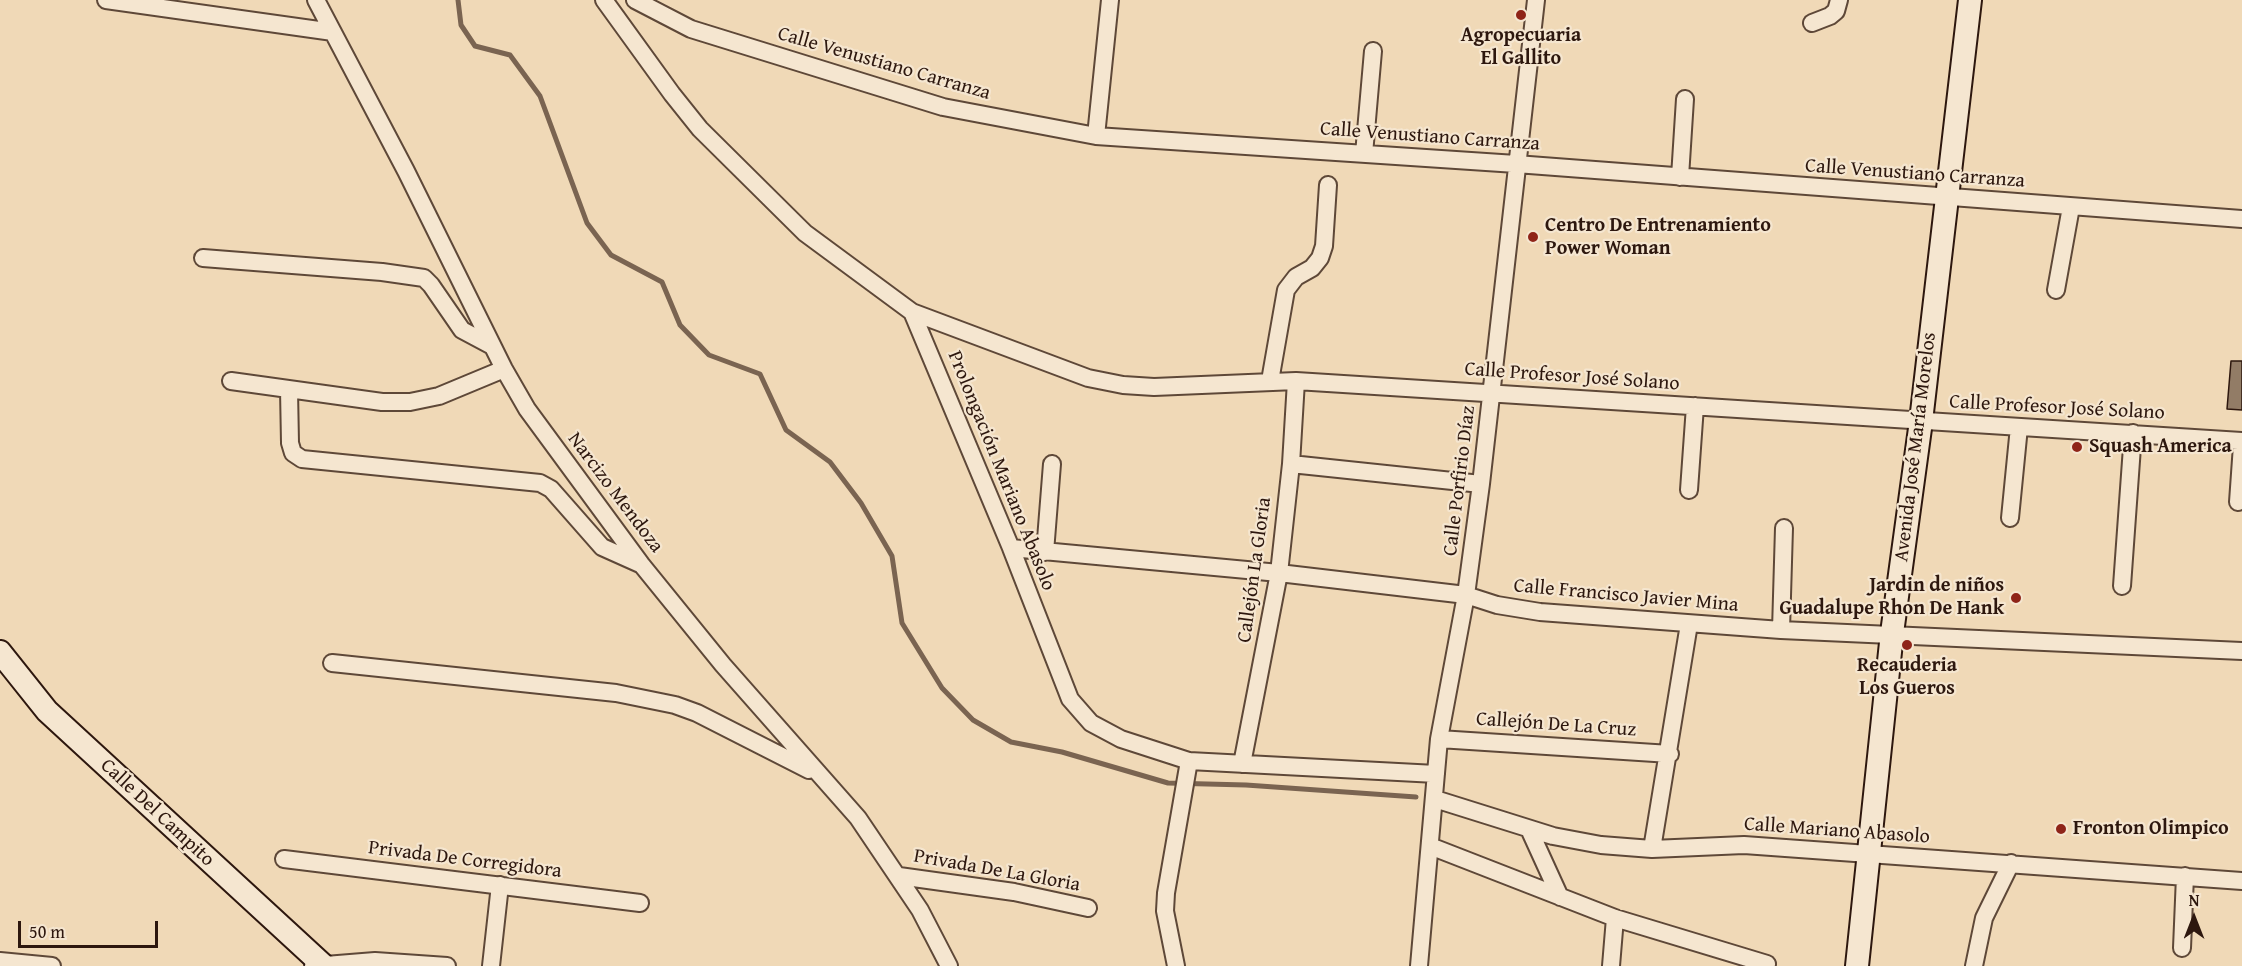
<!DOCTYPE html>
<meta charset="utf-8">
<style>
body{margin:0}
#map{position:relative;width:2242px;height:966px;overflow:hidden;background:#f0d9b7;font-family:"Gentium Book Plus",serif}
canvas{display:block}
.north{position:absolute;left:2164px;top:888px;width:60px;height:60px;-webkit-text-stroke:4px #f5e6d0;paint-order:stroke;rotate:0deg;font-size:16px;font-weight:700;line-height:24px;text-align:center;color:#2d170e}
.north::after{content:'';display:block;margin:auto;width:21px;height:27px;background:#2d170e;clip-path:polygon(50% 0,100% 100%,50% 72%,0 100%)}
.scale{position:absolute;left:18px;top:921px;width:140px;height:27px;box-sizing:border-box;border:3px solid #2d170e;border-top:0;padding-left:8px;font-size:18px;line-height:21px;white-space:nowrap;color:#2d170e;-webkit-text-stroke:4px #f5e6d0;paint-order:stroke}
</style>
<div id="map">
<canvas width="2242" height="966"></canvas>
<div class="north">N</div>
<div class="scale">50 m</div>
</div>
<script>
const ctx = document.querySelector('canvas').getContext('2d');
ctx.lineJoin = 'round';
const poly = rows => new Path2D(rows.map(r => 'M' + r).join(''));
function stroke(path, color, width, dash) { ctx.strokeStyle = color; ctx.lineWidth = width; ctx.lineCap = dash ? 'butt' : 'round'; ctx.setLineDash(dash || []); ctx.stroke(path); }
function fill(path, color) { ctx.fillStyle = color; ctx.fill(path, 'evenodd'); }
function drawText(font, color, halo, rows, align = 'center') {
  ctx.font = font + ' "Gentium Book Plus",serif'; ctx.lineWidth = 4.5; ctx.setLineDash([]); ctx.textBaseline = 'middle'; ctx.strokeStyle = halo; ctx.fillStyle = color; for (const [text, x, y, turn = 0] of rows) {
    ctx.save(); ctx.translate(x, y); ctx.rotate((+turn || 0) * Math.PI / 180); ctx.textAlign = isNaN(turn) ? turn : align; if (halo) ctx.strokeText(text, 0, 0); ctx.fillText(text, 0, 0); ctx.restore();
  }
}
stroke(poly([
 [458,0,461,25,475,46,510,55,540,96,587,223,611,255,662,282,680,325,709,355,760,374,786,430,830,462,861,503,892,556,902,623,942,688,973,720,1011,742,1062,752,1168,783,1246,785,1416,797]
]), '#7a6451', 5);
const building = poly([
 [2231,361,2242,361,2242,410,2227,409,2231,361]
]);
fill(building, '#927c66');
stroke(building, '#2d170e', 1.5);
const street = poly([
 [106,0,333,32],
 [316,0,406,171,504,369,527,409,641,564,723,665,858,818,920,910,949,966],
 [604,0,672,94,700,129,805,233,912,312,1011,548,1070,699,1091,723,1121,739,1189,761,1436,774],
 [635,0,691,29,943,107,1096,136,1516,164,2242,219],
 [1812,23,1830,16,1836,11,1839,0],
 [1096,136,1110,0],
 [1364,154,1373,51],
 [1680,177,1685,99],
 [203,258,382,272,424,278,431,285,462,330,492,346],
 [2056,290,2071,207],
 [912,312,1088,378,1123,385,1154,387,1296,381,2242,441],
 [231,381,382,402,410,402,439,396,504,369],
 [1270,381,1286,290,1296,277,1312,268,1320,258,1324,246,1328,185],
 [289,390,290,443,293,453,302,459,540,483,551,489,602,547,640,564],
 [1291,464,1481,484],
 [1689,490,1695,406],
 [2238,502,2242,445],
 [2010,518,2019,427],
 [1011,548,1279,573,1466,595,1497,605,1540,612,1781,630,2242,651],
 [1045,552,1052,464],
 [2122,586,2133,433],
 [1781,630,1784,528],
 [332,663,616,693,675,705,697,713,809,770],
 [1439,739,1670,754],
 [1242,764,1279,573,1291,464,1296,381],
 [1435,799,1553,836,1601,845,1652,849,1744,845,2242,881],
 [1529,829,1560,897],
 [1430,846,1615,918,1767,964],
 [1652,849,1689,624],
 [284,859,640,903],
 [899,876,1014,892,1088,908],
 [2182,948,2185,876],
 [0,961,52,966],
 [313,966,375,961,447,966],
 [491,966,500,885],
 [1176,966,1165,911,1166,893,1189,761],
 [1419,966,1439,739,1466,595,1481,484,1536,0],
 [1611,966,1615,918],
 [1974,966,1984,918,2011,863]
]);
const secondary = poly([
 [0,652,47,711,324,966],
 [1857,966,1892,633,1921,421,1970,0]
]);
stroke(street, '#5e4838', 20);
stroke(secondary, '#2d170e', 26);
stroke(street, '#f5e6d0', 16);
stroke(secondary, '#f5e6d0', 22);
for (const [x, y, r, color] of [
 [1521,15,6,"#8f2418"],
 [1533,237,6,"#8f2418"],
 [2077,447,6,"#8f2418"],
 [2016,598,6,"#8f2418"],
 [1907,645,6,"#8f2418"],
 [2061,829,6,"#8f2418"]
]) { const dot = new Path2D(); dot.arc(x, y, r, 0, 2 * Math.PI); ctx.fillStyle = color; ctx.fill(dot); stroke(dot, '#f5e6d0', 2); }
drawText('bold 20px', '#2d170e', '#f5e6d0', [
 ["Agropecuaria",1521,36,"center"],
 ["El Gallito",1521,59,"center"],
 ["Centro De Entrenamiento",1545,226],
 ["Power Woman",1545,249],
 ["Squash America",2089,447],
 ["Jardin de niños",2004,586,"right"],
 ["Guadalupe Rhon De Hank",2004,609,"right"],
 ["Recauderia",1907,666,"center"],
 ["Los Gueros",1907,689,"center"],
 ["Fronton Olimpico",2073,829]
], 'left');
drawText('20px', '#2d170e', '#f5e6d0', [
 ["Calle Venustiano Carranza",884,64,16],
 ["Calle Venustiano Carranza",1430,137,4],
 ["Calle Venustiano Carranza",1915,174,4],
 ["Calle Profesor José Solano",1572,377,4],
 ["Calle Profesor José Solano",2057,408,3],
 ["Avenida José María Morelos",1916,447,-83],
 ["Prolongación Mariano Abasolo",1001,471,68],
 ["Calle Porfirio Díaz",1460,481,-83],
 ["Narcizo Mendoza",615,493,53],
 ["Callejón La Gloria",1255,570,-82],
 ["Calle Francisco Javier Mina",1626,596,5],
 ["Callejón De La Cruz",1556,725,4],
 ["Calle Del Campito",157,813,43],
 ["Calle Mariano Abasolo",1837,831,4],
 ["Privada De Corregidora",465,860,7],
 ["Privada De La Gloria",997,871,10]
]);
</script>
